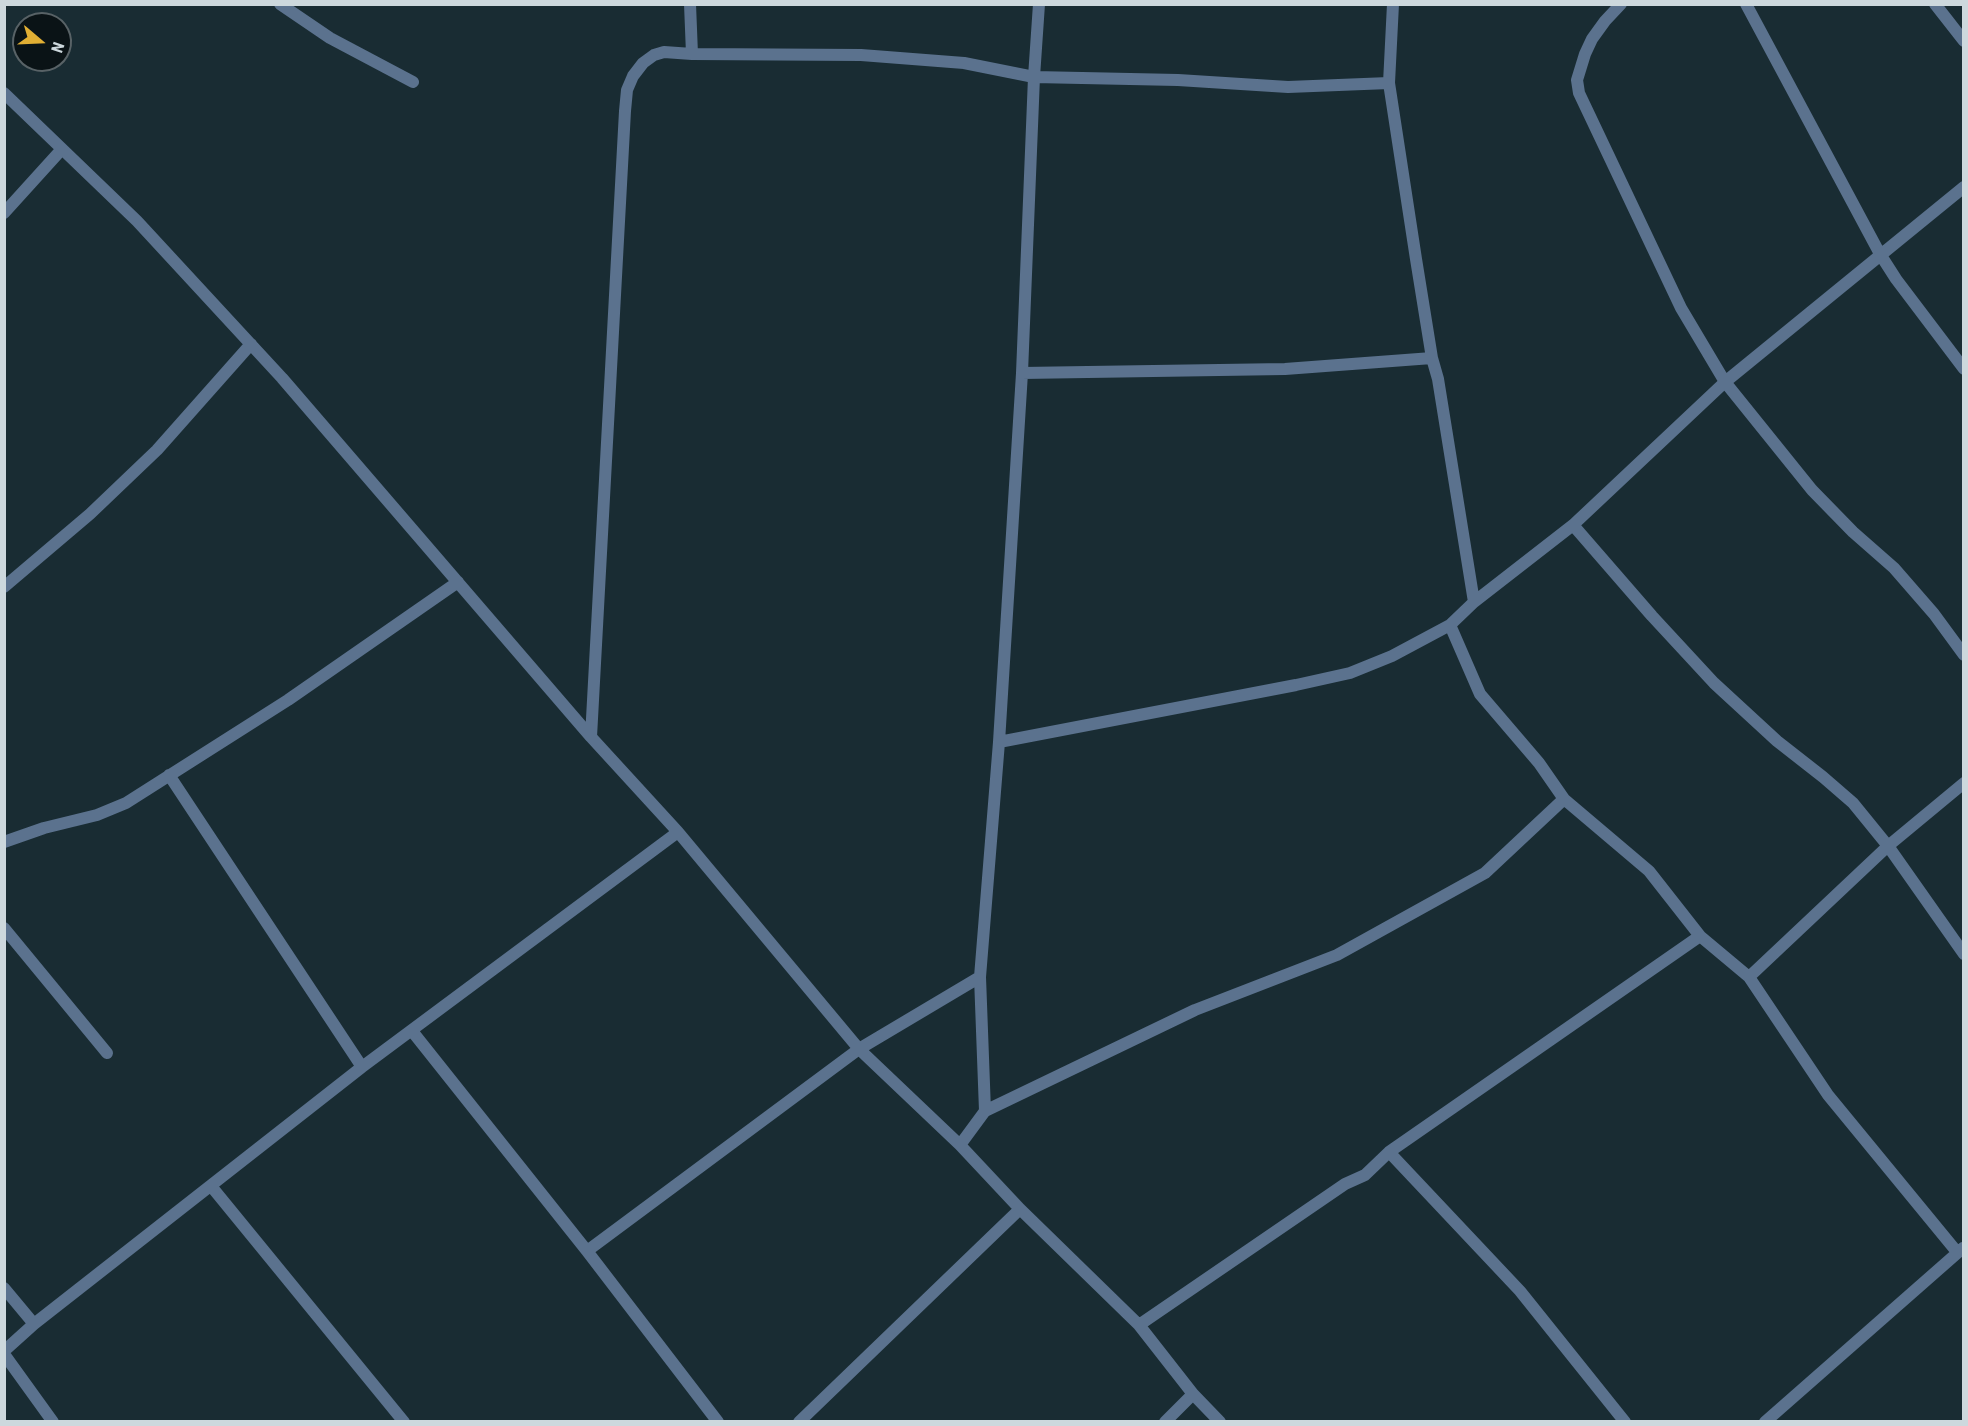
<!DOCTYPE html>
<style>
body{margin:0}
#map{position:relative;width:1968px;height:1426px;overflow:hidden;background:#192c33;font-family:"Roboto Condensed",sans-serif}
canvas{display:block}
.frame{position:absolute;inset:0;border:6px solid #cdd8dd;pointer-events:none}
.north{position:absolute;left:12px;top:12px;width:60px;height:60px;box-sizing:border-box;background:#0a1316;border:2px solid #586266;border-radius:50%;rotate:109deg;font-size:16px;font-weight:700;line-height:24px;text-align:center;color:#cdd8dd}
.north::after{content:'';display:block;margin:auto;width:21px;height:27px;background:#e1af34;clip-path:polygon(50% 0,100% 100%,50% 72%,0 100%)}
</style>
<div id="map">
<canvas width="1968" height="1426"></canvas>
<div class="frame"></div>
<div class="north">N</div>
</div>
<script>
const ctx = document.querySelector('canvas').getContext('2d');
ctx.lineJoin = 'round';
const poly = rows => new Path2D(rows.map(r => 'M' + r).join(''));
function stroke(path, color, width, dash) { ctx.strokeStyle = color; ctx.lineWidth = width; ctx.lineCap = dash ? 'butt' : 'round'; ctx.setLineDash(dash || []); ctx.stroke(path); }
stroke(poly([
 [280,4,330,38,413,82],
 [690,4,692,54],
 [1393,4,1389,83,1416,259,1432,358,1438,379,1474,602],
 [1621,4,1605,21,1592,39,1585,54,1577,80,1579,93,1681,308,1725,382,1812,490,1853,532,1894,568,1934,614,1964,655],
 [1746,4,1880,254,1896,279,1964,369],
 [1935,4,1964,41],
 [4,93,137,221,282,378,591,737,678,832,859,1049,960,1145,1020,1209,1139,1325,1193,1394,1220,1422],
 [4,213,62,149],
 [1022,373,1285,369,1432,358],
 [1573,525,1652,616,1714,683,1777,741,1823,777,1853,803,1888,846,1964,954],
 [4,587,90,514,157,450,251,344],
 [1450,625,1480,694,1539,763,1564,799,1649,871,1700,936,1749,977,1828,1095,1957,1252],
 [591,737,625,111,627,90,633,76,643,63,654,55,664,52,692,54,861,55,964,63,1034,77,1178,80,1288,87,1389,83],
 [999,742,1296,685,1350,673,1392,656,1450,625,1474,602,1573,525,1725,382,1964,187],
 [169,775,362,1067],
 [4,842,44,828,97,815,126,803,288,700,458,582],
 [4,928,107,1053],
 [1749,977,1888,846,1964,783],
 [412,1031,587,1251,718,1422],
 [985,1111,1195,1010,1337,955,1485,873,1564,799],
 [960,1145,985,1111,980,977,999,742,1022,373,1034,77,1039,4],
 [1389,1152,1520,1291,1625,1422],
 [211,1186,404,1422],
 [587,1251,859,1049,980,977],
 [4,1288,34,1324],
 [1139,1325,1345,1184,1365,1175,1389,1152,1700,936],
 [4,1351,34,1324,362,1067,678,832],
 [4,1354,53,1422],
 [799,1422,1020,1209],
 [1165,1422,1193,1394],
 [1765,1422,1963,1248]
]), '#5b728e', 12);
</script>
